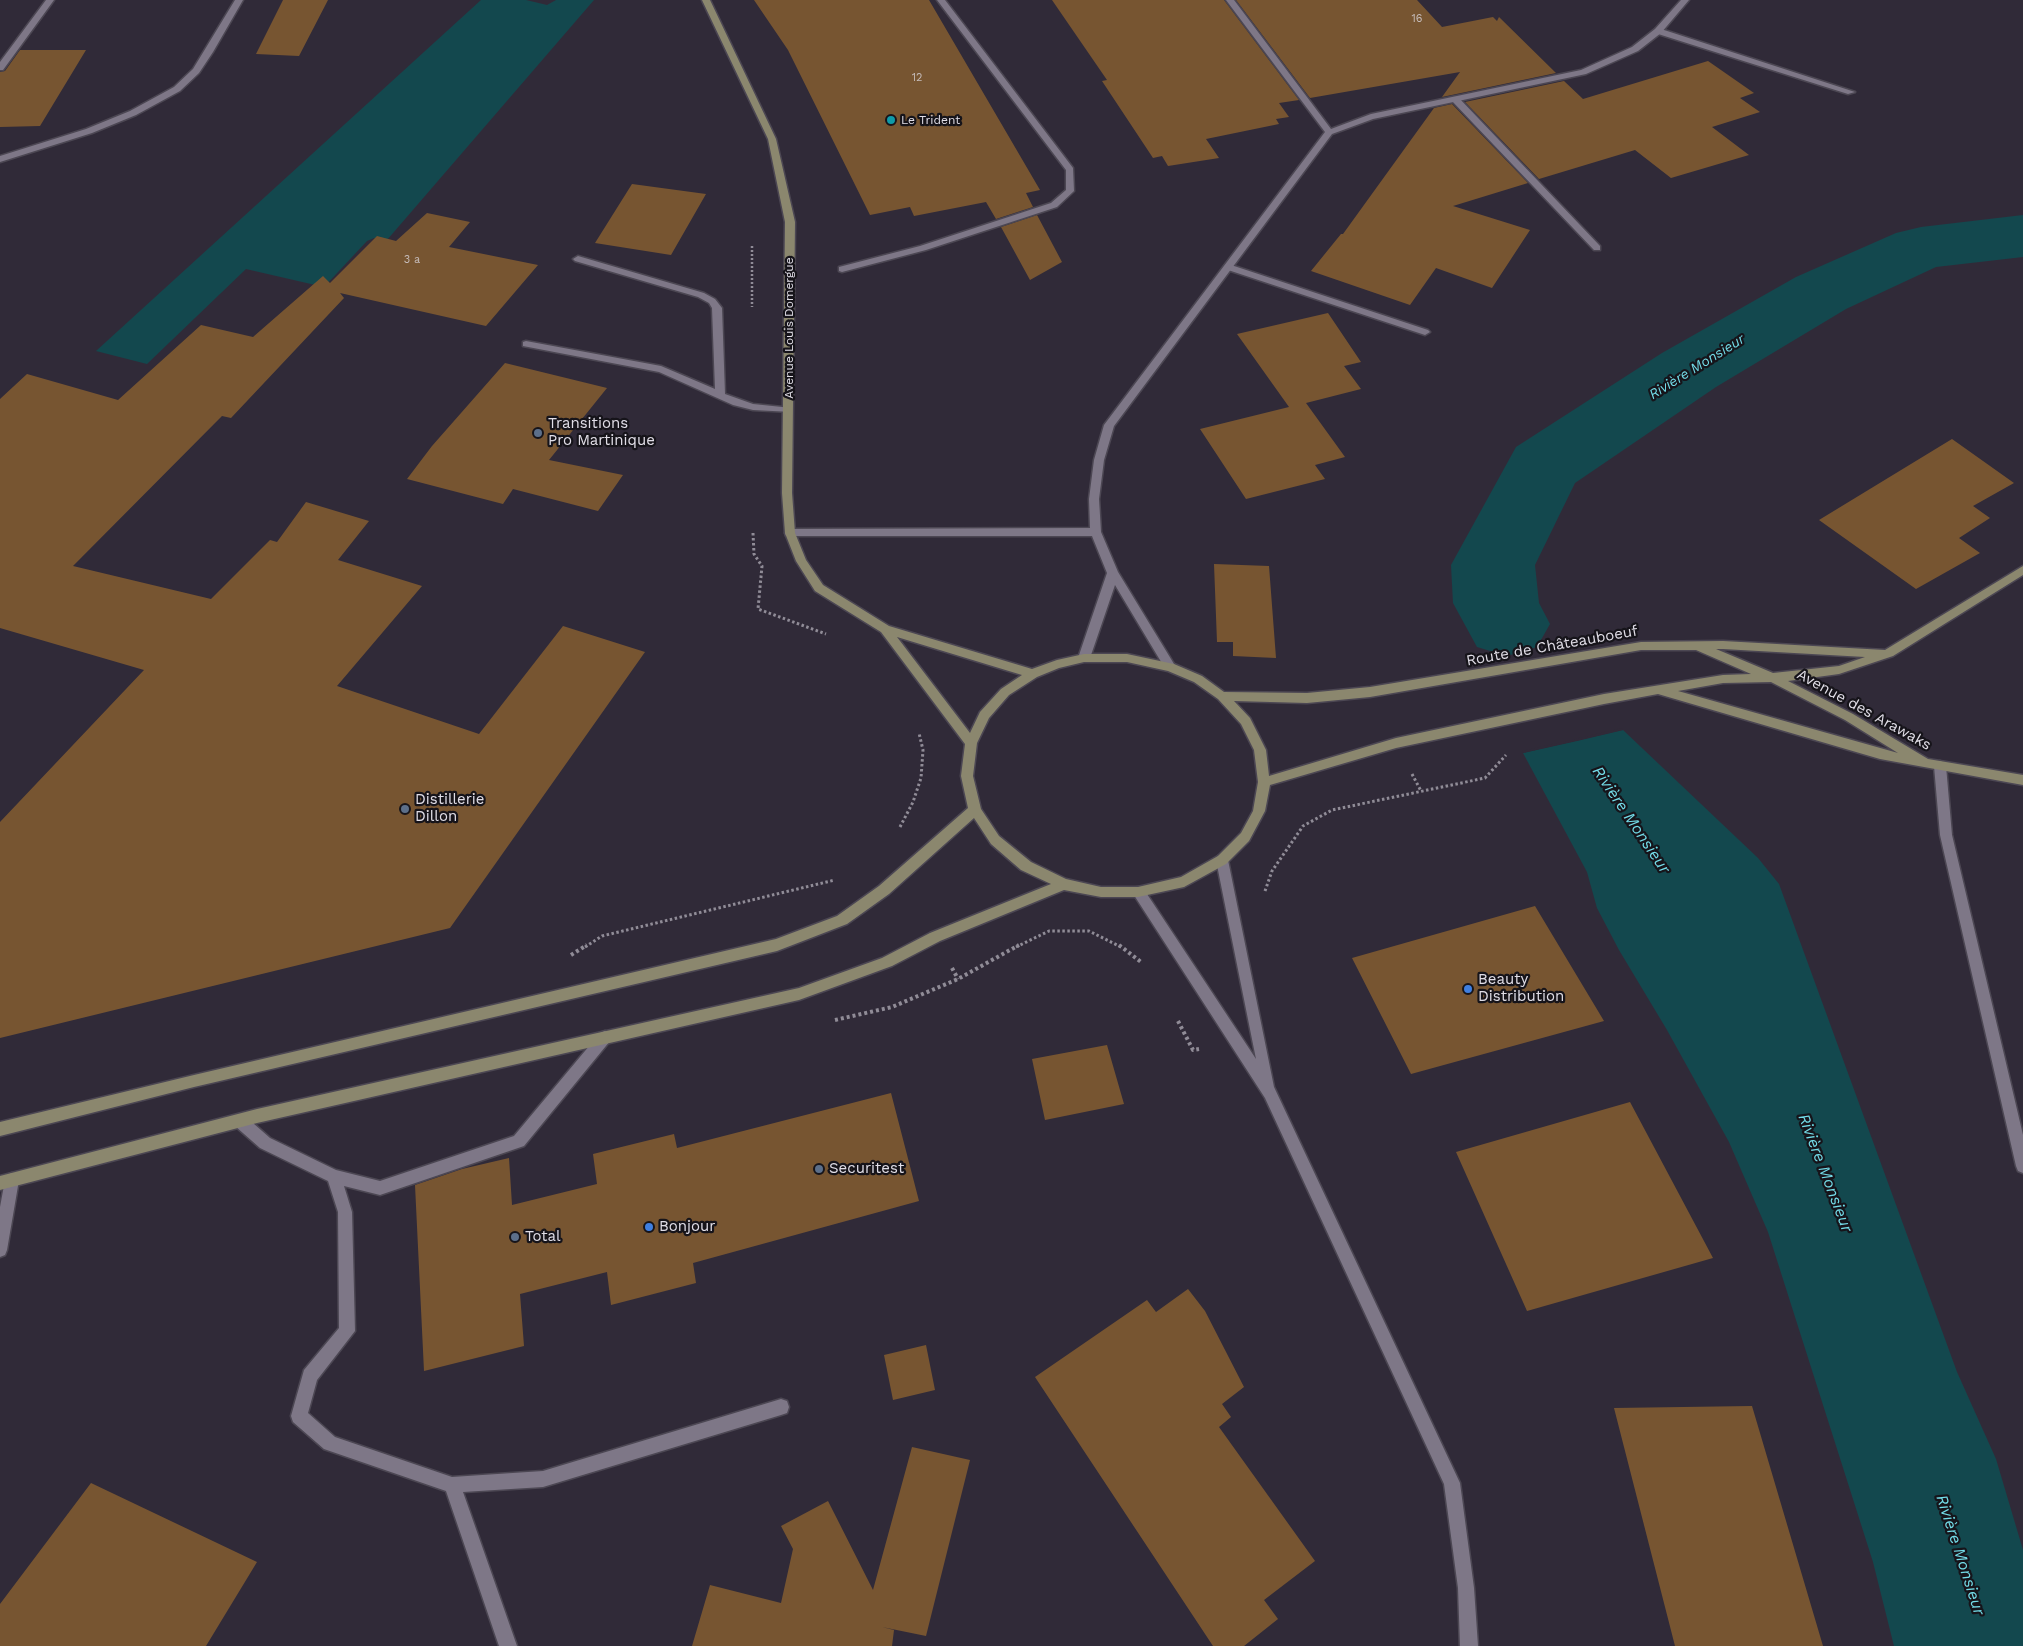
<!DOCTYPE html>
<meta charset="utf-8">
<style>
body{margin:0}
canvas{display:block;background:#302a38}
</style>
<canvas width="2023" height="1646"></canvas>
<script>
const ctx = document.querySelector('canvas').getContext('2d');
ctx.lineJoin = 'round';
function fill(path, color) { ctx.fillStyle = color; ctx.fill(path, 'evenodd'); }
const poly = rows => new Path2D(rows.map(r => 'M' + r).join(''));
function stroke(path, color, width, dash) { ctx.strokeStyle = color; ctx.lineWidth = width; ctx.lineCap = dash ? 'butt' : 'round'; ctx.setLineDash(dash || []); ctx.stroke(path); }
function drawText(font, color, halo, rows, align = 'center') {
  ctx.font = font + ' "Work Sans",sans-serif'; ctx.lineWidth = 4.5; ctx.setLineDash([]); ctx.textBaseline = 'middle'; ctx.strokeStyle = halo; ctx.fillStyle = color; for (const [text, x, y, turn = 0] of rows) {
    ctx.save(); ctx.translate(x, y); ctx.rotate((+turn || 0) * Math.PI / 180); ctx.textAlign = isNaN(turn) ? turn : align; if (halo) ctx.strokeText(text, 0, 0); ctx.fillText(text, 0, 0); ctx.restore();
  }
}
fill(poly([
 [481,0,526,0,547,5,556,0,594,0,387,240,374,238,367,241,324,287,246,269,147,364,96,351],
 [1623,730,1758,858,1779,884,1957,1372,1996,1459,2023,1550,2023,1646,1894,1646,1873,1562,1768,1232,1729,1142,1667,1030,1619,950,1597,908,1587,872,1523,753]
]), '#13484e');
fill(poly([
 [1622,728,1623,730,1577,741,1523,753,1522,751]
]), '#302a38');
fill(poly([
 [2023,215,2023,257,1936,267,1846,309,1716,387,1575,483,1535,565,1539,603,1550,624,1537,647,1507,656,1477,647,1453,603,1451,565,1516,447,1662,353,1796,277,1896,233,1921,227,2023,215]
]), '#13484e');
fill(poly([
 [283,0,328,0,299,56,256,54],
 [754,0,929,0,1040,190,1026,193,1033,207,996,219,986,202,914,216,910,207,870,215,788,50],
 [1052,0,1224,0,1299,100,1279,103,1289,117,1276,119,1279,124,1206,139,1219,158,1168,166,1162,156,1153,158,1102,81,1107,80],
 [1236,0,1417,0,1442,27,1493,17,1497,21,1499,17,1556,73,1442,97,1460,72,1310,98],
 [20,50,86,50,40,126,0,127,0,72,5,71],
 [1708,61,1754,93,1740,98,1760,112,1712,127,1749,155,1671,178,1635,150,1539,179,1465,102,1564,81,1583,99],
 [1452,104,1528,183,1453,206,1530,230,1492,288,1436,268,1410,305,1311,271,1341,234,1343,234,1434,108],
 [632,184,706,194,671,255,595,243],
 [427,213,470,222,449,247,538,265,486,326,340,293,344,298,231,418,222,416,73,566,211,599,270,540,277,542,306,502,369,521,338,560,422,586,337,686,479,734,563,626,645,652,450,928,0,1038,0,822,144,670,0,628,0,399,27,374,118,400,201,325,253,337,323,276,330,283,377,236,396,241],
 [1037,215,1062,262,1030,280,1001,227],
 [1328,313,1361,362,1344,366,1361,389,1306,403,1345,457,1315,465,1325,479,1246,499,1200,429,1289,407,1237,334],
 [505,363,607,388,549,460,623,475,598,511,513,489,503,504,407,479,432,446],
 [1952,439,2014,483,1973,506,1990,518,1959,538,1980,553,1916,589,1819,520],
 [1214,564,1269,566,1276,658,1233,656,1233,642,1217,642],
 [1535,906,1604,1021,1411,1074,1352,958],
 [1107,1045,1124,1104,1045,1120,1032,1059],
 [891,1093,919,1201,693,1263,696,1283,611,1305,607,1272,520,1294,524,1346,424,1371,415,1185,462,1169,509,1158,512,1205,597,1184,593,1154,674,1134,677,1148],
 [1630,1102,1713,1258,1527,1311,1456,1152],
 [1188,1289,1205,1311,1244,1387,1222,1404,1231,1417,1219,1427,1315,1561,1264,1600,1278,1619,1244,1646,1213,1646,1035,1377,1147,1300,1156,1312],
 [926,1345,935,1390,893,1400,884,1355],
 [1752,1406,1823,1646,1675,1646,1614,1408],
 [912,1447,970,1460,926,1636,882,1627,894,1630,892,1646,692,1646,710,1585,781,1603,793,1549,781,1526,828,1501,873,1590],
 [91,1483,257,1562,206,1646,0,1646,0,1604]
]), '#775531');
const lane = poly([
 [937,0,945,0,1073,168,1074,191,1057,207,926,250,842,272,839,271,839,267,920,246,1051,203,1066,190,1066,170,937,0],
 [1655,29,1661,29,1855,92,1848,94,1655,33,1655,29],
 [1452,97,1458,97,1600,246,1600,250,1594,250,1452,101,1452,97],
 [578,256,704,293,715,299,722,308,725,394,753,404,792,408,792,412,753,410,733,405,659,372,523,346,523,342,526,341,661,366,715,389,712,308,709,303,698,297,575,261,573,259,578,256],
 [1228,264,1428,330,1430,332,1425,335,1422,334,1225,269,1225,265,1228,264],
 [1940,761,1944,763,1946,766,1952,835,2023,1135,2023,1173,2018,1171,2016,1166,1940,835,1934,766,1936,763,1940,761],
 [605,1031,610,1033,612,1037,610,1041,524,1146,380,1195,344,1186,352,1212,355,1331,317,1380,308,1413,335,1437,452,1477,543,1471,781,1399,787,1401,789,1407,787,1413,781,1415,543,1487,463,1492,517,1646,499,1646,446,1491,324,1449,293,1422,291,1416,304,1370,339,1328,338,1212,328,1181,260,1148,235,1126,233,1121,235,1116,240,1114,245,1116,270,1138,336,1170,380,1181,514,1136,600,1033,605,1031],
 [12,1173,17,1175,19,1180,7,1250,5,1255,0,1257,0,1207,5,1180,7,1175,12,1173]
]);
const street = poly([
 [46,0,54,0,3,70,0,70,0,62,46,0],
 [235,0,243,0,213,52,199,73,180,91,136,115,92,133,0,162,0,156,86,129,130,111,174,87,193,69,235,0],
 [1226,0,1234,0,1331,129,1371,114,1581,70,1632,47,1655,29,1681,0,1689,0,1661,33,1638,51,1586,74,1373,119,1332,134,1114,426,1104,460,1099,499,1101,532,1118,572,1174,664,1176,667,1174,670,1166,670,1115,585,1090,658,1088,661,1080,661,1078,658,1107,573,1092,536,786,536,785,533,786,530,790,529,1090,528,1089,499,1094,460,1104,425,1325,132,1226,0],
 [1222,855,1226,856,1228,860,1274,1087,1460,1483,1474,1588,1478,1646,1460,1646,1458,1588,1444,1484,1265,1098,1132,892,1133,888,1138,887,1143,888,1256,1059,1216,860,1218,856,1222,855]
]);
const secondary = poly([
 [702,0,710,0,776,139,795,222,792,493,795,533,806,560,823,585,889,626,1032,669,1057,660,1084,654,1127,654,1174,664,1202,676,1224,692,1307,693,1370,687,1641,642,1723,641,1885,650,2023,566,2023,575,1893,656,1839,674,1788,681,1853,714,1928,759,2023,775,2023,785,1880,759,1658,694,1604,704,1396,748,1270,785,1265,811,1249,841,1226,864,1184,887,1138,897,1101,897,1064,890,940,941,892,966,799,1000,257,1123,0,1190,0,1176,257,1109,799,988,882,958,930,933,1051,884,1021,870,991,844,974,818,889,894,847,924,777,951,194,1087,0,1136,0,1122,194,1075,776,939,837,916,879,886,968,808,961,776,965,744,881,632,815,591,796,561,785,533,782,493,785,222,768,139,702,0],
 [897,637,1022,675,1001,689,980,712,970,733,897,637],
 [1716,649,1723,649,1865,657,1839,666,1773,673,1716,649],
 [1641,650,1696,650,1751,674,1723,675,1604,694,1396,738,1269,776,1266,750,1250,718,1234,701,1307,703,1370,697,1641,650],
 [1084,662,1127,662,1168,671,1194,682,1218,699,1241,724,1254,750,1258,782,1253,811,1241,833,1218,856,1181,877,1138,887,1101,887,1066,879,1031,862,999,836,981,809,973,776,977,743,989,718,1009,695,1037,677,1059,668,1084,662],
 [1771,682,1845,720,1898,753,1678,691,1723,683,1771,682]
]);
stroke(lane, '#4c4753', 3);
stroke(street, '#4c4753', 3);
stroke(secondary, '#4c4753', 3);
stroke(poly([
 [752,246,752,307]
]), '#908c97', 2.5, [2, 2]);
stroke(poly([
 [753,533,754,554,762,566,758,609,826,634],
 [1412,774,1421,791],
 [900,827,913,802,921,778,923,750,919,733],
 [1265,891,1272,871,1303,826,1332,810,1485,778,1506,755],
 [585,947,602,936,835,880],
 [1016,947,1049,931,1089,931,1121,947]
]), '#908c97', 3, [2.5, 2.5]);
stroke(poly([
 [1119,945,1141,962],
 [571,955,587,945],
 [952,968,958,979],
 [835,1020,892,1007,958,979,1019,945],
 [1178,1021,1193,1050,1199,1049]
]), '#908c97', 4, [3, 3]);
fill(lane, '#7e7787');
fill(street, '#7e7787');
fill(secondary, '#8b876e');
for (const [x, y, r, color] of [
 [891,120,5,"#0f9aa8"],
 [538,433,5,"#5c6f8a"],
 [405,809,5,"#5c6f8a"],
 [1468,989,5,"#3f7fe0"],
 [819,1169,5,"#5c6f8a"],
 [649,1227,5,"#3f7fe0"],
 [515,1237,5,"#5c6f8a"]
]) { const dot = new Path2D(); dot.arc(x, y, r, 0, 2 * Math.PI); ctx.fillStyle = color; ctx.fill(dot); stroke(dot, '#16141a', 2); }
drawText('11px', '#c6bcba', null, [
 ["16",1417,19],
 ["12",917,78],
 ["3 a",412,260]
]);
drawText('12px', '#e1dee7', '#16141a', [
 ["Le Trident",901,120]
], 'left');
drawText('12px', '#e1dee7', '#16141a', [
 ["Avenue Louis Domergue",789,328,-90]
]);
drawText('italic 14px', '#73dce8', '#16141a', [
 ["Rivière Monsieur",1697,367,-32]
]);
drawText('15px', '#e1dee7', '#16141a', [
 ["Transitions",548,424],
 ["Pro Martinique",548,441],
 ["Distillerie",415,800],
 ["Dillon",415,817],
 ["Beauty",1478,980],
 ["Distribution",1478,997],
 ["Securitest",829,1169],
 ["Bonjour",659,1227],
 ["Total",525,1237]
], 'left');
drawText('15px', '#e1dee7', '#16141a', [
 ["Route de Châteauboeuf",1552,646,-10],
 ["Avenue des Arawaks",1864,710,29]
]);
drawText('italic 16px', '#73dce8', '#16141a', [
 ["Rivière Monsieur",1631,820,56],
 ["Rivière Monsieur",1825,1173,69],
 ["Rivière Monsieur",1960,1555,72]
]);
</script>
